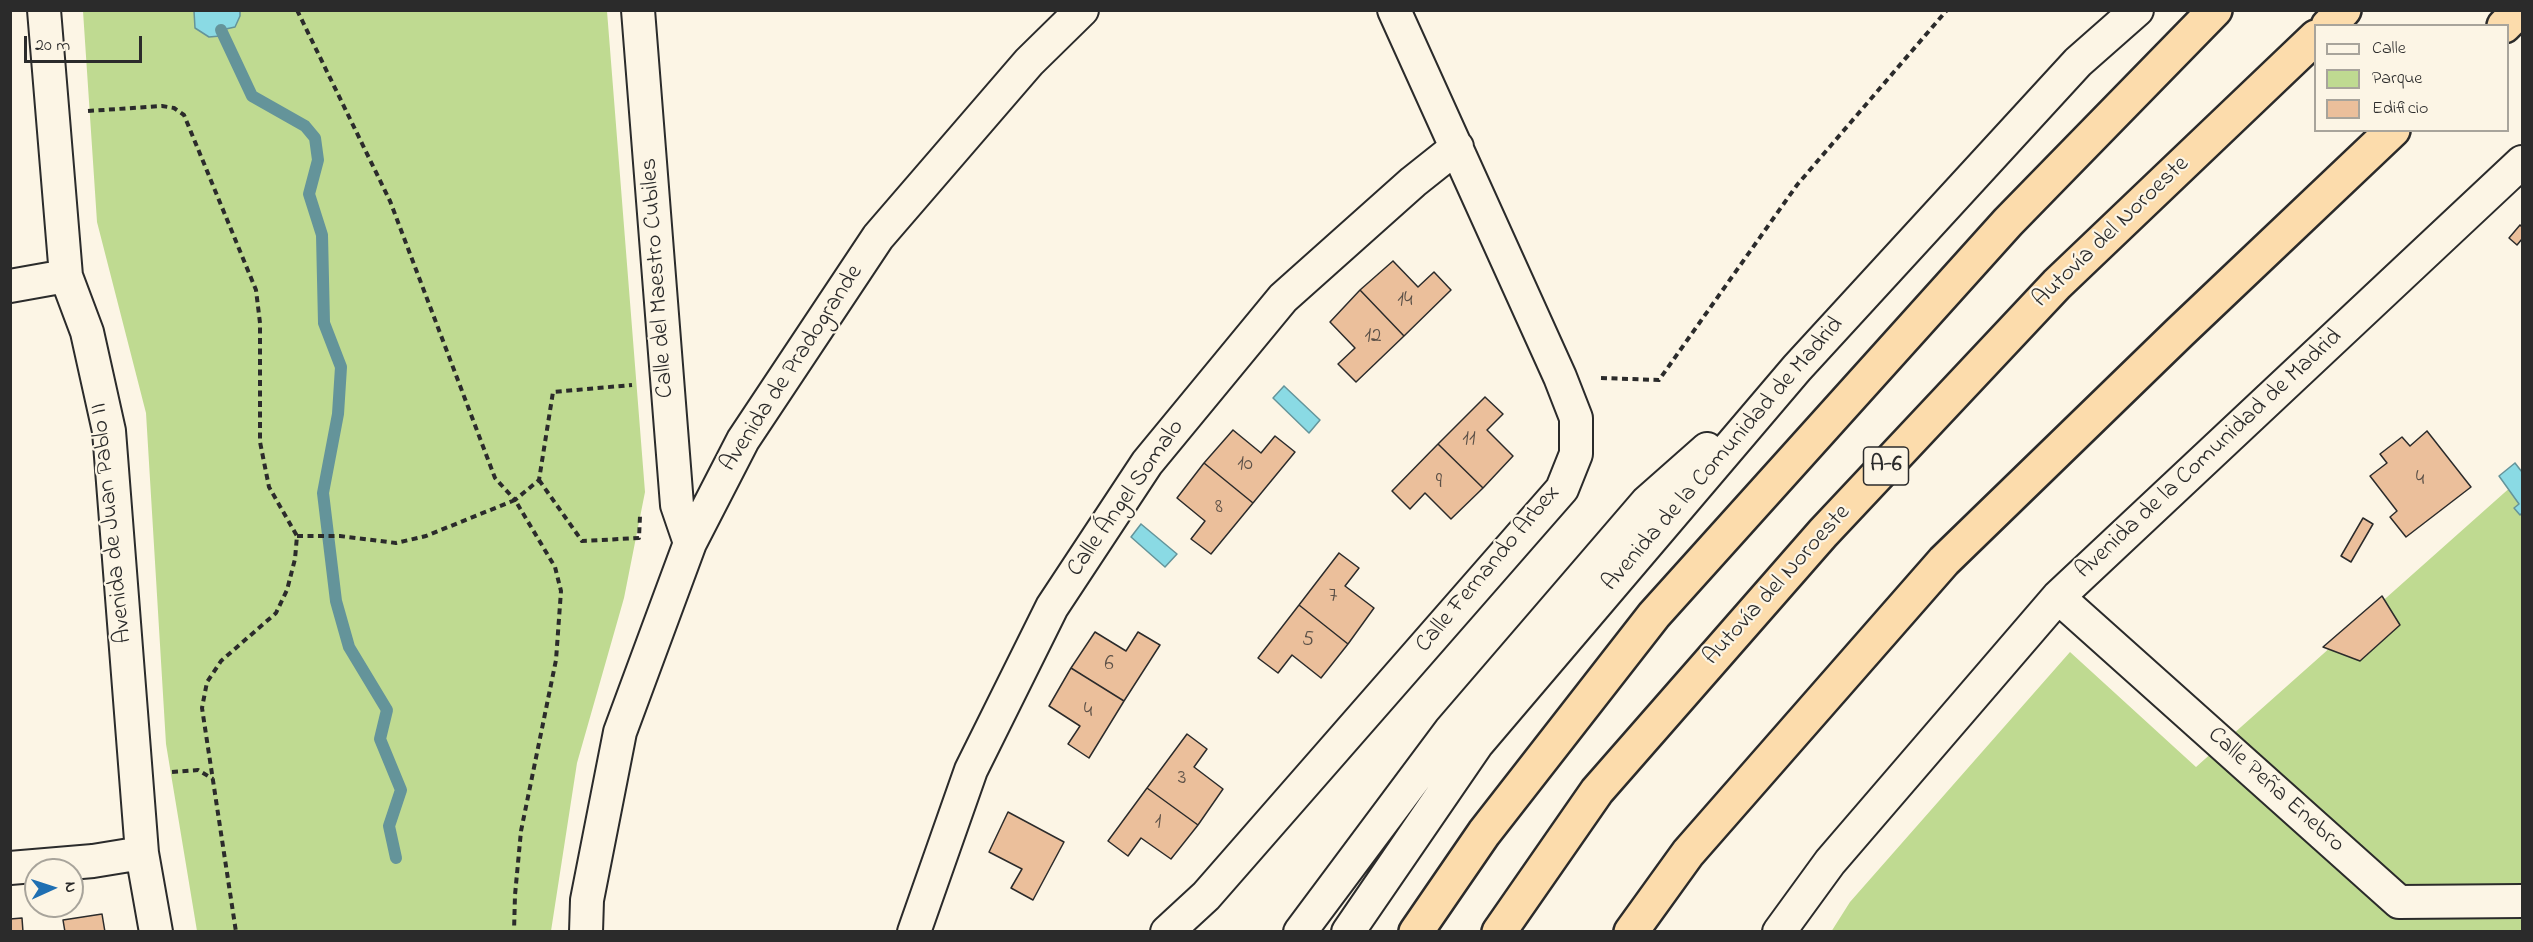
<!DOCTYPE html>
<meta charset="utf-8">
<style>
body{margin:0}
#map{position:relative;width:2533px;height:942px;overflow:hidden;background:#fcf5e5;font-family:"Indie Flower",sans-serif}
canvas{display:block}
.frame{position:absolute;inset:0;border:12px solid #2b2b2b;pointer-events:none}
.legend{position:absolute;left:2314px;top:24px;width:195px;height:108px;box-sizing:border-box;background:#fcf5e5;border:2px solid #a8a49b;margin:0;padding:8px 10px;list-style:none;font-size:18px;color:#2b2b2b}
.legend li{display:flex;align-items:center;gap:12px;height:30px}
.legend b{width:30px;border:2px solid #a8a49b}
.north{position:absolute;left:24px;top:858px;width:60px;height:60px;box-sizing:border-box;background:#fcf5e5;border:2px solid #a8a49b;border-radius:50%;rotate:87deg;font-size:16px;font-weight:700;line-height:24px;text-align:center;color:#2b2b2b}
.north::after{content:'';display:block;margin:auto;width:21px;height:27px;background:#1f6fb2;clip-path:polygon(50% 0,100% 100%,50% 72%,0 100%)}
.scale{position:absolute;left:24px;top:36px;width:118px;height:27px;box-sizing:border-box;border:3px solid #2b2b2b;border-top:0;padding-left:8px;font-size:18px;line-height:21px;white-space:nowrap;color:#2b2b2b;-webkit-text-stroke:4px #fcf5e5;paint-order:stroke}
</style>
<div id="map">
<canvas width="2533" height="942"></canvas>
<div class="frame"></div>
<ul class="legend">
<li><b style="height:8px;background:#fcf5e5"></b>Calle</li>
<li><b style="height:16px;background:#bfda91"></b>Parque</li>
<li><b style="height:16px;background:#ebbf9b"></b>Edificio</li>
</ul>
<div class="north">N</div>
<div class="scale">20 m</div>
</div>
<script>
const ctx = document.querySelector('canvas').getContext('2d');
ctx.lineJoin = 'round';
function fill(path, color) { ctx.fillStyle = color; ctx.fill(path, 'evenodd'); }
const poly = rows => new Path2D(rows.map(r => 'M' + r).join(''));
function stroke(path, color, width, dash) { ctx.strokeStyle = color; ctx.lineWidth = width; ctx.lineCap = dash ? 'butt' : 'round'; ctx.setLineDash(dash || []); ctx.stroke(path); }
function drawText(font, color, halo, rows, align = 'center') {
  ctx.font = font + ' "Indie Flower",sans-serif'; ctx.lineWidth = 4.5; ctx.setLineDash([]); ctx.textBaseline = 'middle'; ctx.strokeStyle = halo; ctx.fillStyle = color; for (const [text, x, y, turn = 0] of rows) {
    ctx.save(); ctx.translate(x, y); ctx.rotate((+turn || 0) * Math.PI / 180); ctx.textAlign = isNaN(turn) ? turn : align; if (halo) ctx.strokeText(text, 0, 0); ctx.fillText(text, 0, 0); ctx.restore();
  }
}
fill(poly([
 [83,11,607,11,645,492,624,598,577,763,551,931,197,931,166,744,146,413,97,222],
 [2522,477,2522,931,1831,932,1850,902,2070,652,2196,767]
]), '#bfda91');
const water = poly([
 [194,11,240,11,240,16,235,27,221,30,220,36,209,37,195,28,194,11],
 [1284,386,1320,420,1309,433,1273,398,1284,386],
 [2515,463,2522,472,2522,513,2520,515,2514,508,2519,504,2499,476,2515,463],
 [1141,524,1177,554,1165,567,1131,537,1141,524]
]);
fill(water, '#8adae4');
stroke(water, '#64949a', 1.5);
stroke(poly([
 [221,30,252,96,305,126,315,138,318,160,309,194,322,235,324,323,341,367,338,414,323,493,336,601,349,647,387,710,380,739,401,790,389,826,396,858]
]), '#64949a', 12);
const building = poly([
 [2520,225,2522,227,2522,239,2517,245,2509,238,2520,225],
 [1393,261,1418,287,1434,272,1451,290,1404,336,1360,290,1393,261],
 [1360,290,1404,336,1356,382,1338,364,1355,348,1330,322,1360,290],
 [1485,397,1503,414,1487,430,1513,456,1483,488,1438,444,1485,397],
 [1233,430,1261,453,1275,436,1295,452,1253,503,1204,463,1233,430],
 [2427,431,2471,487,2406,537,2390,517,2397,511,2370,476,2387,463,2380,454,2402,437,2410,446,2427,431],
 [1438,444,1483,488,1451,519,1425,493,1410,509,1392,491,1438,444],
 [1204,463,1253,503,1211,554,1191,539,1205,521,1177,498,1204,463],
 [2363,518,2373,524,2351,562,2341,556,2363,518],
 [1339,553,1359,568,1345,586,1374,608,1348,644,1299,605,1339,553],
 [2382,596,2400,625,2360,661,2323,647,2382,596],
 [1299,605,1348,644,1321,678,1292,655,1278,673,1258,658,1299,605],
 [1095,632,1126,651,1138,632,1160,645,1124,701,1071,668,1095,632],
 [1071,668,1124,701,1089,758,1068,744,1080,726,1049,706,1071,668],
 [1187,734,1207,749,1194,767,1223,789,1198,825,1147,788,1187,734],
 [1147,788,1198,825,1171,859,1141,838,1128,856,1108,841,1147,788],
 [1008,812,1064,842,1033,900,1011,888,1022,869,989,852,1008,812],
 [102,914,105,932,65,932,63,920,102,914],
 [22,918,23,932,10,932,10,919,22,918]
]);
fill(building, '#ebbf9b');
stroke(building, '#2b2b2b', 1.5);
const street = poly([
 [44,10,66,276,87,332,109,431,142,853,156,932],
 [638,10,677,505,690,543],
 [10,286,66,276],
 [2058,597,2399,902,2522,901],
 [10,868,93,861,142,853],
 [586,932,587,900,620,732,690,543,743,440,878,237,1029,62,1082,10],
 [914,932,971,770,1052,607,1147,463,1283,298,1413,182,1457,147],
 [1167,932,1206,896,1562,489,1576,454,1576,418,1560,377,1394,10],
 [1300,932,1450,731,1647,502,1707,449],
 [1348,932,1477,744,1797,368,2078,62,2137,10],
 [1779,932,1830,862,2058,597,2522,162]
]);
const highway = poly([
 [2328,26,2344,10],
 [2504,26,2520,10],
 [1416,932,1484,833,1654,615,2008,222,2215,10],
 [1499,932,1597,791,1823,533,2057,284,2316,37],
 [1631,932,1688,853,1944,561,2180,332,2393,130]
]);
stroke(street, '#2b2b2b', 36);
stroke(highway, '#2b2b2b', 38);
stroke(poly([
 [297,10,390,201,495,478,515,500,539,480,553,392,632,385],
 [88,111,162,106,174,108,184,115,256,290,260,323,260,442,269,487,297,536,295,559,287,590,276,613,221,661,207,682,202,708,236,932],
 [1601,378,1659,380,1797,185,1947,10],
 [539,480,582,541,639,538,640,516],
 [297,536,340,536,396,543,426,536,515,500,555,567,561,591,556,660,521,831,515,895,514,932],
 [172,772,198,770,213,779]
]), '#2b2b2b', 4, [6, 4.5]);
stroke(street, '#fcf5e5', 32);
stroke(highway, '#fcdcac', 33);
drawText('21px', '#5b5047', null, [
 ["14",1405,302],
 ["12",1373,338],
 ["11",1469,441],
 ["10",1245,466],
 ["4",2420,481],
 ["9",1439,484],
 ["8",1219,509],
 ["7",1333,598],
 ["5",1308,642],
 ["6",1109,666],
 ["4",1088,713],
 ["3",1182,780],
 ["1",1158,824]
]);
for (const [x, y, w] of [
 [1886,466,45]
]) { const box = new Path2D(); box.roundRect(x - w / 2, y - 19, w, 38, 4.5); ctx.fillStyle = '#fcf5e5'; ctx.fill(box); stroke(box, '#2b2b2b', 1.5); }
drawText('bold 22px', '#2b2b2b', null, [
 ["A-6",1886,466]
]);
drawText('24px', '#2b2b2b', '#fcf5e5', [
 ["Autovía del Noroeste",2112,233,-44],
 ["Calle del Maestro Cubiles",659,278,-94],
 ["Avenida de Pradogrande",793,369,-57],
 ["Avenida de la Comunidad de Madrid",1724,455,-49],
 ["Avenida de la Comunidad de Madrid",2210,455,-43],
 ["Calle Ángel Somalo",1127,499,-55],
 ["Avenida de Juan Pablo II",113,523,-96],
 ["Calle Fernando Arbex",1489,570,-50],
 ["Autovía del Noroeste",1778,586,-48],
 ["Calle Peña Enebro",2275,791,42]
]);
</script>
